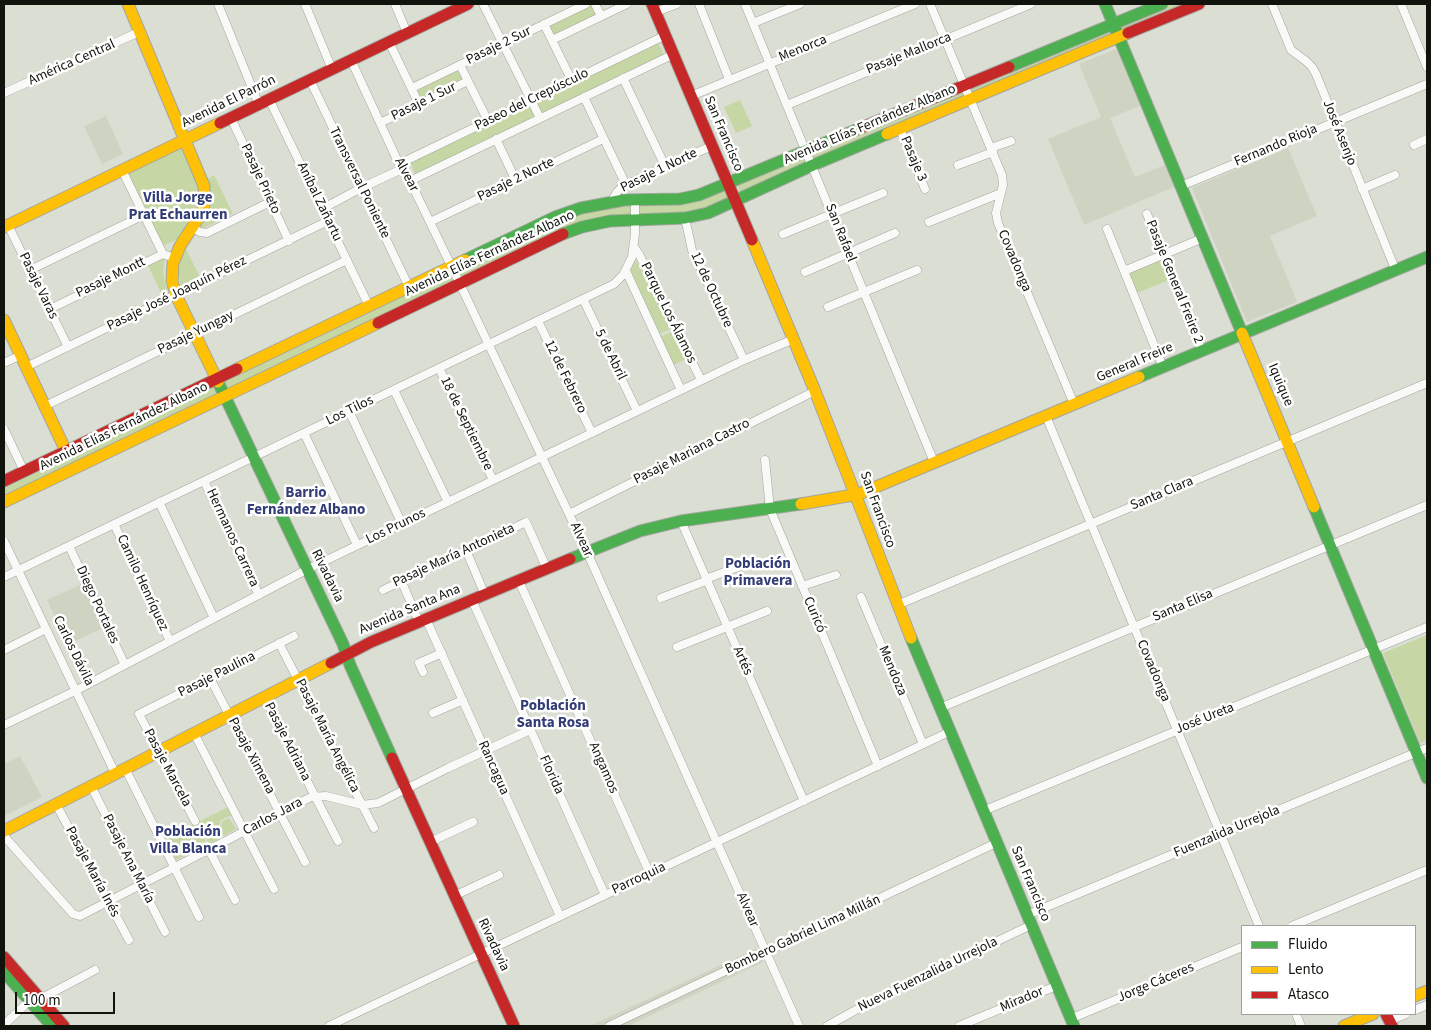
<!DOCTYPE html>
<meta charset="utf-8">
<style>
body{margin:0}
#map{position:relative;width:1431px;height:1030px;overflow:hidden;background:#daded3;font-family:"Source Sans 3",sans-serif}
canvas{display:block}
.frame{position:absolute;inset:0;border:5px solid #11140d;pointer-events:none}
.legend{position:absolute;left:1241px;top:925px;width:175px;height:90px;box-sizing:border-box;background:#fff;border:1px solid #a0a19e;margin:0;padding:6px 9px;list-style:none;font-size:15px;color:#11140d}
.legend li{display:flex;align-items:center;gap:10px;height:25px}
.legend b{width:25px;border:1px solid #a0a19e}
.scale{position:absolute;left:15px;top:992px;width:100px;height:22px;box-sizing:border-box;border:2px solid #11140d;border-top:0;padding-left:6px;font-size:15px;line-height:18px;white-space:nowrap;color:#11140d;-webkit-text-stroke:4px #fff;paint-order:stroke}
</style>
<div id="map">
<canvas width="1431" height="1030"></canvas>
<div class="frame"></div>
<ul class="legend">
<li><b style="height:6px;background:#4caf50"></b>Fluido</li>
<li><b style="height:6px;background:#ffc107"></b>Lento</li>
<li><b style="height:6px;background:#c62828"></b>Atasco</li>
</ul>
<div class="scale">100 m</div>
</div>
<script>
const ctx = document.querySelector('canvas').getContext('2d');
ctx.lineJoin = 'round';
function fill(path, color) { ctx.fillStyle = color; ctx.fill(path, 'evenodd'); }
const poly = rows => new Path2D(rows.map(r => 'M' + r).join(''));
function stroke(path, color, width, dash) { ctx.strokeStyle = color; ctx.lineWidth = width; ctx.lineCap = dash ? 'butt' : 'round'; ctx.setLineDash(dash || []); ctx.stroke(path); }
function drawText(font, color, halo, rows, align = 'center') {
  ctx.font = font + ' "Source Sans 3",sans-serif'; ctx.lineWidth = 5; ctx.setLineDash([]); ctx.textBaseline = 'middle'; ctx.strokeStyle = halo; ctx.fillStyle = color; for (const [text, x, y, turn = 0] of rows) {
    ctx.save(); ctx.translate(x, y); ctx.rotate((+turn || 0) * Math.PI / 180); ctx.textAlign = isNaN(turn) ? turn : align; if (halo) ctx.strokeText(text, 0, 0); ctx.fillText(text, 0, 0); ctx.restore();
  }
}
fill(poly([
 [1119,48,1142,105,1110,118,1135,177,1167,164,1176,186,1084,225,1048,139,1101,117,1079,64],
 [106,116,123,154,102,164,84,126],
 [1288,148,1317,216,1270,236,1297,302,1247,322,1192,188],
 [82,584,103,628,68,644,47,600],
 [20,756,42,797,4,816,4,764],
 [757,948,763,962,628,1026,590,1026]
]), '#ced4c1');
fill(poly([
 [592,4,598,15,553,37,547,25],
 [1166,4,1191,4,741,194,736,183],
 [658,42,664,55,415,174,410,162],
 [459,68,465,81,421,101,415,89],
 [740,100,752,126,736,133,724,107],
 [181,148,199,187,199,199,190,221,178,239,162,246,126,173],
 [214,175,233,214,197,231,209,209,208,179],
 [725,191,730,198,694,213,596,218,4,498,4,486,554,221,584,212,612,207,678,203,696,200],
 [186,249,200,277,181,287,178,274,180,261],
 [165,255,163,273,167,292,162,295,147,263],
 [1162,257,1171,279,1137,293,1128,272],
 [635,260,644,271,672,328,658,335,629,273],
 [673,331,686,359,674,365,660,337],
 [1427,635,1427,740,1420,743,1383,653],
 [230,806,234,814,219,821,220,824,202,833,207,845,176,860,164,839],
 [229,818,236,829,209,844,204,834,222,825,221,822]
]), '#c6d6a4');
const street = poly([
 [218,4,259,105],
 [305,4,332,69],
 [395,4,407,33],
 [483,4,540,118],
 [595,4,601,16],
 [699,4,729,79],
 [745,4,934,462],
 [930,4,1002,175,1003,185,996,213,998,223,1074,404],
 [1272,4,1291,50,1306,61,1312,67,1316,74,1396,271],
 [1401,4,1427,67],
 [656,12,677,4],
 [753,23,800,4],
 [544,24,572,81],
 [552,40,627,4],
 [389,42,419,104],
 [351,60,399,164,410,181,460,284,587,552,799,1026],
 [460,65,488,121],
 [623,78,665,166],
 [310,80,409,287],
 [412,88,586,4],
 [4,93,139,32],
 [691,96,915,4],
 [584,97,626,185],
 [269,99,369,306],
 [787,105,1031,4],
 [231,118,289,241],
 [380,123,468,81],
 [900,129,925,189],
 [496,139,516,181],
 [1414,145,1427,139],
 [991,148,1011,141],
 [399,164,666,35],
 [958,165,993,152],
 [122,170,163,254],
 [410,181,674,54],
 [1181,186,1427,84],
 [1362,189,1395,175],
 [612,201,617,192,622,187,665,166,712,146],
 [322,209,361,188,402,169],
 [1147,214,1202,351],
 [685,218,692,250,744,360],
 [430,222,603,139],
 [929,222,1001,193],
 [8,225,68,347],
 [193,228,200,232,207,233,270,202],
 [1107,229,1163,367],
 [783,234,883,193],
 [634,247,639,254,701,380],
 [30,270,144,215],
 [626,271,681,390],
 [1124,271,1203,238],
 [805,272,895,233],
 [583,299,637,411],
 [828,307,917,270],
 [50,309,163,254,174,258],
 [538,321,592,433],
 [4,363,21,355],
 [26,367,328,221],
 [439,368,493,480],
 [394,390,448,502],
 [45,406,347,260],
 [349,411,402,524],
 [1046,416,1259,926],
 [4,429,24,471],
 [304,433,357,545],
 [765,460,770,509,878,766],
 [204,481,259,595],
 [159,502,214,618],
 [569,514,815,391],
 [681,521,804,801],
 [114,524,170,641],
 [4,541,115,773],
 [69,546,125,665],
 [466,550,485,595],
 [4,577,614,284,623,275,632,257,635,234,635,200],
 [401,580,419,622],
 [519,581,650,874],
 [802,586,836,575],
 [383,590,526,522,547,569],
 [861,597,923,744],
 [661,598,703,582,711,577,749,563],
 [472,600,605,895],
 [897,605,1427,383],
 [426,619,560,916],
 [279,643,374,828],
 [677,647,767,611],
 [4,650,46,629],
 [423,672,419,663,442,653],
 [210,678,305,862],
 [264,697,338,841],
 [940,708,1427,505],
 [433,713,463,700],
 [4,725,75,691,308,569,744,360,794,339],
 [194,733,274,889],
 [125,768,199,917],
 [91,786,165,932],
 [56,804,129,940],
 [983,811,1427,627],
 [195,821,139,714,294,636],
 [4,836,73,914,80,916,311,797,326,796,362,805,378,803,448,768,530,730],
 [430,842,473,822],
 [209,850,235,900],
 [454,896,499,875],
 [1027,915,1427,748],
 [1292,926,1427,870],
 [40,999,95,970],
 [1415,1010,1427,1005],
 [1296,1014,1301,1026],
 [1070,1019,1242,947],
 [1389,1021,1406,1014],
 [4,1025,29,1001],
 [329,1026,949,732],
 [609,1026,996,843],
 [827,1026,874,1000,1031,925],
 [959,1026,1056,986]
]);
const fast = poly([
 [1105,4,1242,333],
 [1009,67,1162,4],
 [563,234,582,227,610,221,685,218,708,213,813,165,887,134],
 [465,260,555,217,581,208,624,200,680,199,699,195,863,127],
 [1139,377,1427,257],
 [218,382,343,644,350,665,392,758],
 [1314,507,1427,778],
 [570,559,640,531,681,521,801,504],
 [911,638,1074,1026],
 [4,972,52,1026]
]);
const slow = poly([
 [128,4,204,186,205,202,201,214,180,246,173,263,172,281,176,295,218,382],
 [887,134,1128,33],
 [4,227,220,123],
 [752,240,815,391,911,638],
 [4,320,66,451],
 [1242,333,1314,507],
 [237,369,465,260],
 [4,502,378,323],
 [801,504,859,494,1139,377],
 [4,831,331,663],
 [1415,996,1427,991],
 [1344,1026,1373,1014]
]);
const jam = poly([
 [652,4,752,240],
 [1128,33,1199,4],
 [220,123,468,4],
 [863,127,1009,67],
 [378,323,563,234],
 [4,481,237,369],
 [331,663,371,642,570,559],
 [392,758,514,1026],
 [4,957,64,1026],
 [1386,1014,1392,1026]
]);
stroke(street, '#a3a69e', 9);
stroke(fast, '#a3a69e', 13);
stroke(slow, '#a3a69e', 13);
stroke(jam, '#a3a69e', 13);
stroke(street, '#f9faf8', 8);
stroke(fast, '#4caf50', 11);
stroke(slow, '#ffc107', 11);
stroke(jam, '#c62828', 11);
drawText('14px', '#11140d', '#fff', [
 ["Pasaje 2 Sur",499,46,-26],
 ["Menorca",803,49,-22],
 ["Pasaje Mallorca",909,54,-22],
 ["América Central",72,63,-24],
 ["Paseo del Crepúsculo",532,100,-26],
 ["Avenida El Parrón",229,102,-26],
 ["Pasaje 1 Sur",424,102,-26],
 ["Avenida Elías Fernández Albano",870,125,-23],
 ["José Asenjo",1339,133,68],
 ["San Francisco",723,134,67],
 ["Fernando Rioja",1276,146,-23],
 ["Pasaje 3",913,159,67],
 ["Pasaje 1 Norte",659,171,-26],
 ["Alvear",406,175,62],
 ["Pasaje Prieto",260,179,65],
 ["Pasaje 2 Norte",516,180,-26],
 ["Transversal Poniente",359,183,64],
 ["Aníbal Zañartu",319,202,64],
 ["San Rafael",840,233,68],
 ["Avenida Elías Fernández Albano",490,254,-25],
 ["Covadonga",1014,261,67],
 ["Pasaje Montt",111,278,-26],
 ["Pasaje General Freire 2",1174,282,68],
 ["Pasaje Varas",38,286,64],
 ["12 de Octubre",711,290,65],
 ["Pasaje José Joaquín Pérez",177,294,-26],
 ["Parque Los Álamos",668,313,64],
 ["Pasaje Yungay",196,333,-26],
 ["5 de Abril",610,355,64],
 ["General Freire",1135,363,-23],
 ["12 de Febrero",565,377,64],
 ["Iquique",1280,385,67],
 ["Los Tilos",350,411,-26],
 ["18 de Septiembre",466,424,64],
 ["Avenida Elías Fernández Albano",124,427,-26],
 ["Pasaje Mariana Castro",692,452,-27],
 ["Santa Clara",1162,494,-23],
 ["San Francisco",877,510,70],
 ["Los Prunos",396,527,-26],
 ["Hermanos Carrera",232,538,65],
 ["Alvear",581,540,65],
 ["Pasaje María Antonieta",454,556,-25],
 ["Rivadavia",327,576,64],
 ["Camilo Henríquez",142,583,65],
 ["Diego Portales",97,605,65],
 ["Santa Elisa",1183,606,-23],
 ["Avenida Santa Ana",410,610,-23],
 ["Curicó",814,615,67],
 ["Carlos Dávila",73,651,64],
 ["Artés",742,661,66],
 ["Mendoza",892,671,67],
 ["Covadonga",1153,671,67],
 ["Pasaje Paulina",217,675,-27],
 ["José Ureta",1205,719,-22],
 ["Pasaje María Angélica",327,736,63],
 ["Pasaje Adriana",287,742,63],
 ["Pasaje Ximena",251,756,62],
 ["Pasaje Marcela",167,768,62],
 ["Rancagua",493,768,66],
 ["Angamos",603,768,66],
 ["Florida",551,775,66],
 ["Carlos Jara",273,817,-28],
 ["Fuenzalida Urrejola",1227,832,-23],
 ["Pasaje Ana María",128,859,63],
 ["Pasaje María Inés",92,872,62],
 ["Parroquia",639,879,-25],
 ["San Francisco",1030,884,67],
 ["Alvear",747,910,66],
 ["Bombero Gabriel Lima Millán",803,935,-25],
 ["Rivadavia",493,945,65],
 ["Nueva Fuenzalida Urrejola",928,975,-26],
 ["Jorge Cáceres",1156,983,-23],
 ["Mirador",1022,1000,-23]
]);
drawText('bold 15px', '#323c77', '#fff', [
 ["Villa Jorge",178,199],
 ["Prat Echaurren",178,216],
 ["Barrio",306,494],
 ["Fernández Albano",306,511],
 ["Población",758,565],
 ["Primavera",758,582],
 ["Población",553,707],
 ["Santa Rosa",553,724],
 ["Población",188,833],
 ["Villa Blanca",188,850]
]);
</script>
